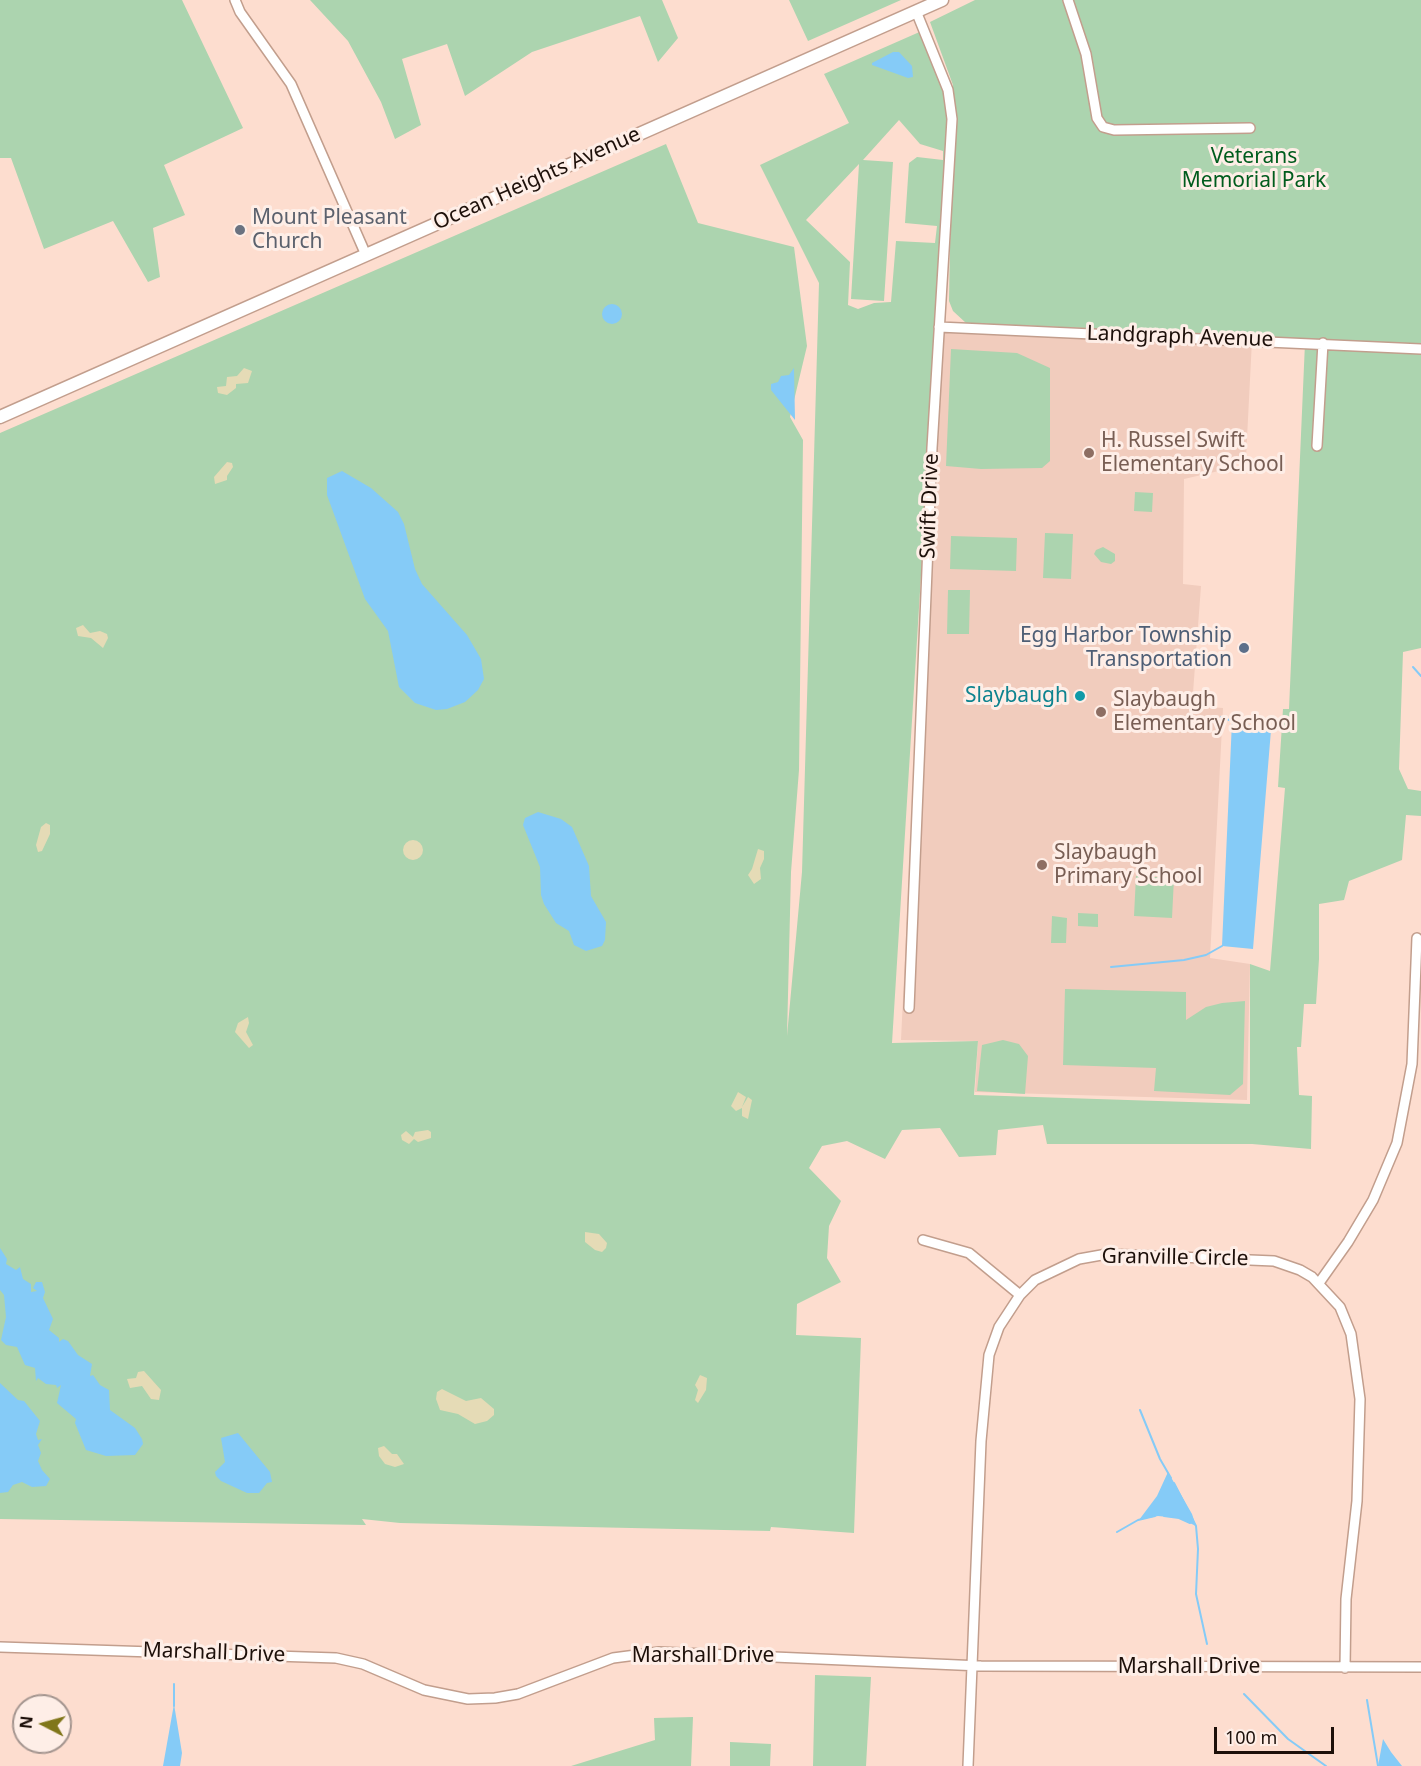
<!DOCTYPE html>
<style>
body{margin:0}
#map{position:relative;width:1421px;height:1766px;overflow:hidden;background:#fdddcf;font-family:"Noto Sans",sans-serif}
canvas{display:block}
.north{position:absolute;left:12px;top:1694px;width:60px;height:60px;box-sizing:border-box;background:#feeee7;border:2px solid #a4958f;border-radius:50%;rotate:276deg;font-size:16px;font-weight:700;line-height:24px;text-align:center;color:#1d100a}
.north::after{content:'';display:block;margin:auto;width:21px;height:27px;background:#80761a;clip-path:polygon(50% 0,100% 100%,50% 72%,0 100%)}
.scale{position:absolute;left:1214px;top:1727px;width:120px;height:27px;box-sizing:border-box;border:3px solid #1d100a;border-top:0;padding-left:8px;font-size:18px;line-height:21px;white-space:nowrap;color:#1d100a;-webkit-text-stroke:4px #feeee7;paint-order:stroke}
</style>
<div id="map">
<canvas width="1421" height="1766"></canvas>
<div class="north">N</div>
<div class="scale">100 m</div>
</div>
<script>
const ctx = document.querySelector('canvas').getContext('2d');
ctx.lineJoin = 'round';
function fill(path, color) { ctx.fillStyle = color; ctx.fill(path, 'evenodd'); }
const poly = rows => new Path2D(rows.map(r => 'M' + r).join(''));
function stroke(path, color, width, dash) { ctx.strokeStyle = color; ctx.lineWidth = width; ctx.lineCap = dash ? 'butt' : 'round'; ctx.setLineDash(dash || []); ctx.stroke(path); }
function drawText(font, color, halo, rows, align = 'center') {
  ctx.font = font + ' "Noto Sans",sans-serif'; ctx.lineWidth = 6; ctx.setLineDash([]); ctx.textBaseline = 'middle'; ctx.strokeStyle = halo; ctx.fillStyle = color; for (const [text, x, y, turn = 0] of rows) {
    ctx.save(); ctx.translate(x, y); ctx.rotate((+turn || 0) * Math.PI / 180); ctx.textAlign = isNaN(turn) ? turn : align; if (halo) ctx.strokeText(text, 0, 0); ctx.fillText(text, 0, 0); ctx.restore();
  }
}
fill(poly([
 [939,327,1252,340,1246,458,1223,470,1184,479,1183,584,1201,586,1192,706,1223,708,1210,958,1250,964,1247,1100,975,1092,978,1041,901,1040,910,853,917,809]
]), '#f1ccbd');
fill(poly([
 [0,0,182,0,243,128,164,165,185,215,153,228,160,277,148,282,113,221,44,249,11,158,0,158],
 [310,0,662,0,678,38,658,62,640,16,532,52,465,96,447,44,402,59,421,125,395,139,381,102,348,41],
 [789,0,901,0,808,41],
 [975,0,1062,0,1072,26,1066,0,1421,0,1421,648,1403,652,1399,769,1408,789,1421,791,1421,816,1406,815,1402,860,1349,881,1344,900,1319,904,1319,959,1316,1004,1304,1004,1301,1047,1297,1047,1299,1095,1312,1096,1311,1149,1252,1144,1047,1144,1043,1125,998,1130,996,1155,959,1157,940,1128,902,1130,885,1159,847,1141,822,1146,809,1168,841,1201,829,1226,827,1258,841,1282,797,1304,796,1335,861,1338,854,1533,771,1527,770,1531,400,1523,362,1519,366,1525,0,1519,0,433,666,144,698,223,794,247,807,346,790,417,803,440,799,770,791,872,787,1036,802,872,819,283,760,165,849,123,824,74,924,30,947,79,945,188,892,1043,978,1041,974,1095,1250,1104,1250,964,1270,971,1285,788,1278,787,1283,709,1289,709,1305,343,1087,334,1086,328,966,323,953,311,949,301,953,85,930,22],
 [899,120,920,144,943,151,943,160,917,157,909,163,905,223,937,226,935,243,896,241,891,302,874,303,858,309,848,305,850,262,806,220,859,164,851,299,884,301,893,162,863,160],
 [951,349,1017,353,1050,368,1050,461,1042,468,981,469,946,466],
 [1135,492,1153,493,1152,512,1134,511],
 [1045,533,1073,534,1071,579,1043,578],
 [951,536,1017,538,1016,571,950,569],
 [1103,547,1115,554,1115,561,1111,564,1101,562,1094,554,1096,550],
 [948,590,970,590,969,634,947,634],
 [1136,876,1174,878,1172,918,1134,916],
 [1078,913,1098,914,1098,927,1078,926],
 [1052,916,1067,918,1066,943,1051,943],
 [1065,989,1186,992,1186,1020,1206,1007,1222,1003,1245,1001,1243,1084,1230,1095,1154,1091,1156,1068,1063,1065],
 [1003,1040,1019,1044,1028,1056,1025,1094,977,1091,982,1045],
 [815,1675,871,1677,866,1766,813,1766],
 [693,1717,691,1766,571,1766,655,1740,654,1718],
 [730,1742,771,1744,770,1766,730,1766]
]), '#acd4af');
fill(poly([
 [244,368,252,371,248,383,236,384,236,388,227,395,218,393,217,387,226,386,227,377,237,376],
 [227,462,232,463,233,467,227,476,227,480,215,484,214,477],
 [83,625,90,633,100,631,107,634,108,638,103,648,91,638,78,636,76,628],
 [46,823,50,825,50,834,42,851,38,852,36,845,41,827],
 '403 850a10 10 0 1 1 20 0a10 10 0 1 1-20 0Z',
 [758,849,764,851,764,859,760,868,761,879,754,884,748,875,752,869],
 [248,1017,249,1023,246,1032,253,1045,249,1048,235,1032,238,1023],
 [738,1092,746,1097,742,1107,748,1097,752,1100,748,1119,742,1116,742,1108,736,1111,731,1106],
 [428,1130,431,1132,431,1138,418,1142,414,1139,409,1144,402,1140,401,1135,406,1131,413,1137,415,1132],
 [585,1232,599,1234,607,1243,606,1248,602,1252,595,1250,585,1242],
 [144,1371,161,1390,159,1400,151,1399,142,1386,130,1388,127,1379,136,1378,138,1372],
 [700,1375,707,1378,706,1390,698,1403,695,1400,698,1390,695,1385],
 [442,1389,466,1401,481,1398,494,1409,494,1415,487,1421,475,1424,458,1414,440,1410,436,1399,437,1392],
 [384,1446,392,1454,397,1454,404,1464,395,1467,385,1464,379,1456,378,1448]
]), '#e5dbb6');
fill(poly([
 [893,52,899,52,912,66,913,77,908,78,872,65,872,63],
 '602 314a10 10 0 1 1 20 0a10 10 0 1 1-20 0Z',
 [794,368,794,369,795,420,771,390,771,384,778,382,781,376,789,375],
 [342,471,371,488,398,512,404,524,415,569,422,584,467,635,481,659,484,679,478,690,465,702,447,709,436,710,415,703,399,687,388,631,365,599,327,495,327,478],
 [1232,721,1271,730,1253,949,1222,946],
 [538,812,561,819,572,827,589,866,591,896,606,922,605,940,602,946,586,951,574,945,569,931,556,923,544,904,541,895,540,867,523,825,525,818],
 [0,1248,7,1259,6,1264,16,1270,20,1267,23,1279,31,1284,31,1292,37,1291,33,1288,36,1282,42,1282,45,1292,43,1298,53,1319,49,1330,59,1338,59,1342,63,1339,68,1341,78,1355,92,1364,90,1376,93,1375,100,1385,109,1390,110,1410,135,1428,142,1439,143,1444,135,1455,106,1456,86,1450,75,1423,76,1419,57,1403,61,1385,57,1388,56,1385,46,1384,38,1378,36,1381,35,1368,25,1365,17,1347,6,1345,1,1340,6,1317,4,1295,0,1290],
 [0,1383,18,1400,24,1401,40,1421,36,1434,38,1440,42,1439,38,1445,41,1453,38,1461,42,1470,50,1479,46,1486,32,1487,22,1482,13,1485,8,1492,0,1493],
 [238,1433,270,1472,272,1482,267,1483,259,1493,247,1493,221,1481,216,1476,215,1472,225,1462,221,1438],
 [1168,1472,1192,1514,1196,1526,1179,1518,1158,1516,1139,1520,1157,1496],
 [174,1704,182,1753,180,1766,163,1766],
 [1383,1739,1391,1752,1402,1766,1378,1766]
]), '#85cbf7');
stroke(poly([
 [1413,667,1421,676],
 [1221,717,1232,721],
 [1111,967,1184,960,1206,955,1222,946],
 [1140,1410,1160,1459,1171,1478],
 [1174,1483,1196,1526,1198,1549,1196,1594,1207,1644],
 [1164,1516,1179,1518,1190,1523],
 [1117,1532,1138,1520,1155,1516],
 [1244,1694,1288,1739,1326,1766],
 [1367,1700,1378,1766],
 [174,1706,174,1684]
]), '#85cbf7', 2);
const minor = poly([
 [235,0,240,12,291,84,366,255],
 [1068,0,1086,54,1097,118,1103,127,1114,130,1250,128],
 [939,327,1421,349],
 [1317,446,1323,343],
 [909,1008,932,448,952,119,948,90,916,11],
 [923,1240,969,1253,1020,1295],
 [1319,1283,1348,1242,1373,1200,1397,1143,1412,1064,1417,938],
 [0,1647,336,1658,363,1664,424,1690,468,1699,495,1698,518,1694,613,1658,659,1652,981,1666,1421,1667],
 [968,1766,981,1441,989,1355,999,1327,1020,1295,1035,1280,1079,1259,1107,1254,1274,1261,1300,1270,1312,1277,1340,1307,1351,1334,1360,1399,1357,1501,1346,1599,1345,1668]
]);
const major = poly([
 [0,417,942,0]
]);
stroke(minor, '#c29e8d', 12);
stroke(major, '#c29e8d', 15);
stroke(minor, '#fff', 9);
stroke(major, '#fff', 12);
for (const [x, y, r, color] of [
 [240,230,6,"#6b7280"],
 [1089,453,6,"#8d6e63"],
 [1244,648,6,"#5c6f8a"],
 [1080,696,6,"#0f9aa8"],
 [1101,712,6,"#8d6e63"],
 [1042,865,6,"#8d6e63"]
]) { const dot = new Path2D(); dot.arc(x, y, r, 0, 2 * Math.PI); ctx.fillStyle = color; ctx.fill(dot); stroke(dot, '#feeee7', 2); }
drawText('21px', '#005c1d', '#feeee7', [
 ["Veterans",1254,157],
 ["Memorial Park",1254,181]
]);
drawText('21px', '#1d100a', '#feeee7', [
 ["Ocean Heights Avenue",537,179,-24],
 ["Landgraph Avenue",1180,337,2],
 ["Swift Drive",930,506,-88],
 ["Granville Circle",1175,1258,1],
 ["Marshall Drive",214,1653,2],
 ["Marshall Drive",703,1656],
 ["Marshall Drive",1189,1667]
]);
drawText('21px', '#5b616d', '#feeee7', [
 ["Mount Pleasant",252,218],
 ["Church",252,242]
], 'left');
drawText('21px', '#785e54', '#feeee7', [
 ["H. Russel Swift",1101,441],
 ["Elementary School",1101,465],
 ["Slaybaugh",1113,700],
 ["Elementary School",1113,724],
 ["Slaybaugh",1054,853],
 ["Primary School",1054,877]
], 'left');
drawText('21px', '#4e5e75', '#feeee7', [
 ["Egg Harbor Township",1232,636],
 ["Transportation",1232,660]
], 'right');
drawText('21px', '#0d838f', '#feeee7', [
 ["Slaybaugh",1068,696]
], 'right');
</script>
